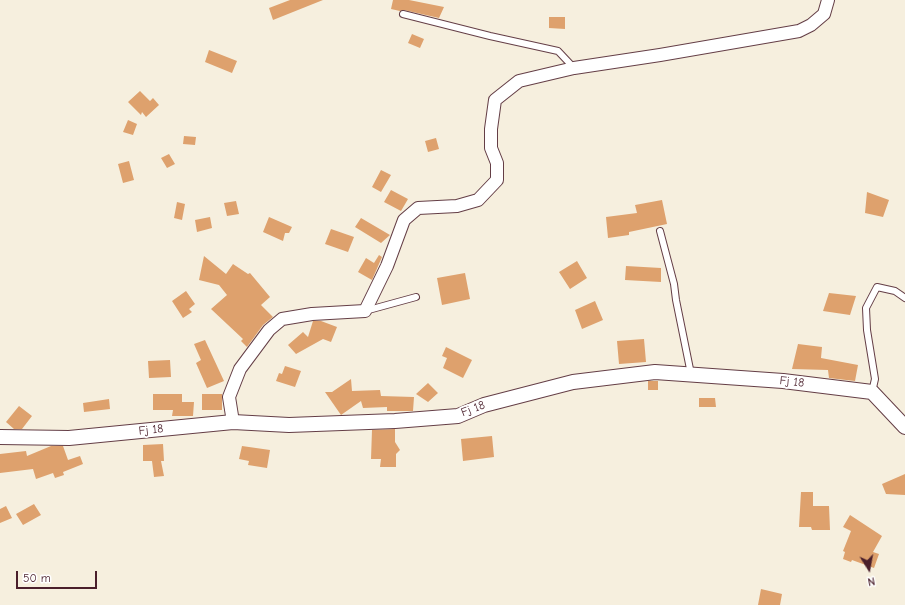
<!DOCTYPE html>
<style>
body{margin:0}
#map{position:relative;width:905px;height:605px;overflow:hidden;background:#f6efde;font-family:"Comic Neue",sans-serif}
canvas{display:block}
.north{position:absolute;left:849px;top:549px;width:40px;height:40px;-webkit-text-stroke:3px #fff;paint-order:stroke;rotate:169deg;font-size:11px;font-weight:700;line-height:16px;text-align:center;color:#4a1f2b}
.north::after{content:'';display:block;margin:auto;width:14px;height:18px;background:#4a1f2b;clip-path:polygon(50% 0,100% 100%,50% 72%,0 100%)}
.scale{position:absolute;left:16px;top:571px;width:81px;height:18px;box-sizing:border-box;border:2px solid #4a1f2b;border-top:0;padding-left:5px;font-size:12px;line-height:14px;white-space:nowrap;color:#4a1f2b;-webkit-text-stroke:3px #fff;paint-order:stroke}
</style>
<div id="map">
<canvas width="905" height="605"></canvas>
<div class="north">N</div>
<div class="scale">50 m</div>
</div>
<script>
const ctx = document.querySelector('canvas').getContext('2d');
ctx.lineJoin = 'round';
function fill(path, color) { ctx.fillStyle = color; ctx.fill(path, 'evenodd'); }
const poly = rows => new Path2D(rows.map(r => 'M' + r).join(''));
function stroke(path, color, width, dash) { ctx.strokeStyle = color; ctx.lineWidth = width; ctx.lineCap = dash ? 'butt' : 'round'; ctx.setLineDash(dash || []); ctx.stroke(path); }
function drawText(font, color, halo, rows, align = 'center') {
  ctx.font = font + ' "Comic Neue",sans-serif'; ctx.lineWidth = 3.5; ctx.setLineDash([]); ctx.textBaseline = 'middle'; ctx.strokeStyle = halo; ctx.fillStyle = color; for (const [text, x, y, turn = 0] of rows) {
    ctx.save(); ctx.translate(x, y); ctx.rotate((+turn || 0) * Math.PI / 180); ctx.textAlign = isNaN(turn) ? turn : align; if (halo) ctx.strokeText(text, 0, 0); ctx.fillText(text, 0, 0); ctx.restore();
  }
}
fill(poly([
 [290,0,323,0,273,20,269,8],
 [393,0,409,0,444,7,439,18,404,10,400,11,391,9],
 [549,17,565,17,565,29,549,28],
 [412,34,424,39,420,48,408,43],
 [209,50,237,61,232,73,205,62],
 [140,91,150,101,153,98,159,105,146,117,142,112,141,115,128,102],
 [128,120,137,124,133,135,123,132],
 [184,136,196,137,195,145,183,144],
 [436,138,439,149,428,152,425,141],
 [169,154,175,164,167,168,161,158],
 [129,161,134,180,123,183,118,164],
 [381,170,391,175,381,192,372,187],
 [391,190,408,199,401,211,384,202],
 [867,192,889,200,883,217,865,213],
 [662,200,667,224,629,232,629,235,608,238,606,217,637,213,635,205],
 [236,201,239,214,227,216,224,203],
 [177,202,185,204,182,220,174,218],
 [210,217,212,228,197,232,195,220],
 [269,217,292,227,289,233,285,233,283,241,263,232],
 [361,218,390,235,381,243,355,227],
 [331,229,354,237,348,252,325,244],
 [379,255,382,257,372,280,358,272,366,258,374,263],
 [204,256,226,274,233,264,248,274,250,273,270,297,261,305,273,317,263,325,247,347,241,341,243,339,211,309,227,295,219,285,199,280],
 [577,261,587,278,570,289,559,272],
 [626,266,661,268,661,282,625,280],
 [465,273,470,299,442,305,437,278],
 [186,291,195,304,189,309,192,312,183,318,172,301],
 [829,293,856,296,850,315,823,311],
 [595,301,603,320,582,329,575,310],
 [313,321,321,321,337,327,331,342,323,339,296,354,288,345,303,332,308,337],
 [644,339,646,362,619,364,617,341],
 [205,340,224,381,207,388,196,363,201,360,194,344],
 [798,344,822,347,821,358,858,365,855,381,829,378,828,370,792,369],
 [446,347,472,360,463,378,443,368,447,358,442,356],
 [170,360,171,377,149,378,148,361],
 [285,366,301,371,295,387,276,381,279,373,282,374],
 [351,379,352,391,380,390,381,396,414,397,413,411,387,411,387,407,363,408,361,401,341,415,325,392,332,392],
 [648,381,658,381,658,390,648,390],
 [428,383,438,393,428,402,416,394],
 [153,394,182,394,182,402,194,402,193,416,172,416,173,410,153,410],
 [202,394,222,394,222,410,202,410],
 [699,398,715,398,716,407,699,407],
 [109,399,110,409,84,412,83,403],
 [19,406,32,416,22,429,14,429,6,422],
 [395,429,395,442,400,450,396,454,396,467,380,467,381,459,371,459,372,430],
 [492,436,494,457,463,461,461,439],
 [163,444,164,461,161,461,164,476,154,477,152,461,143,461,143,445],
 [51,446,63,446,68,460,80,456,83,464,63,472,64,475,55,478,53,473,36,479,33,469,0,473,0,454,26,451,27,456],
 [242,446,270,450,267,468,248,465,249,461,239,459],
 [905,474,905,495,886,494,882,484],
 [801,492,813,492,813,506,829,506,830,530,812,530,811,527,799,527],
 [34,504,41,515,23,525,16,514],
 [6,506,12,518,0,523,0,509],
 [850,515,882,536,873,552,879,554,874,568,852,560,851,562,843,559,845,552,843,551,851,531,843,527],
 [761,589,782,594,780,605,758,605]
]), '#dea16d');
const service = poly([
 [403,14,490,36,558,51,574,68],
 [660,231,674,284,676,300,691,374],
 [365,311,416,297],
 [872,392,875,379,867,330,866,308,877,287,895,291,905,298]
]);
const minor = poly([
 [233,422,229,397,240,369,269,330,282,319,312,314,365,311,387,266,404,220,418,208,457,206,478,200,497,180,497,163,491,148,491,129,495,100,519,81,574,68,660,55,799,31,811,25,824,14,828,0]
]);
const tertiary = poly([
 [0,437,69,438,233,422,289,425,395,421,458,416,484,405,573,382,655,372,783,381,872,392,905,427]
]);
stroke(service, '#643e46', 8);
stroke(minor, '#643e46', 14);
stroke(tertiary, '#643e46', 16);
stroke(service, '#fff', 6);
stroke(minor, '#fff', 12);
stroke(tertiary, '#fff', 14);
drawText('12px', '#4a1f2b', '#fff', [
 ["Fj 18",792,382,6],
 ["Fj 18",473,409,-21],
 ["Fj 18",151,430,-6]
]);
</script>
